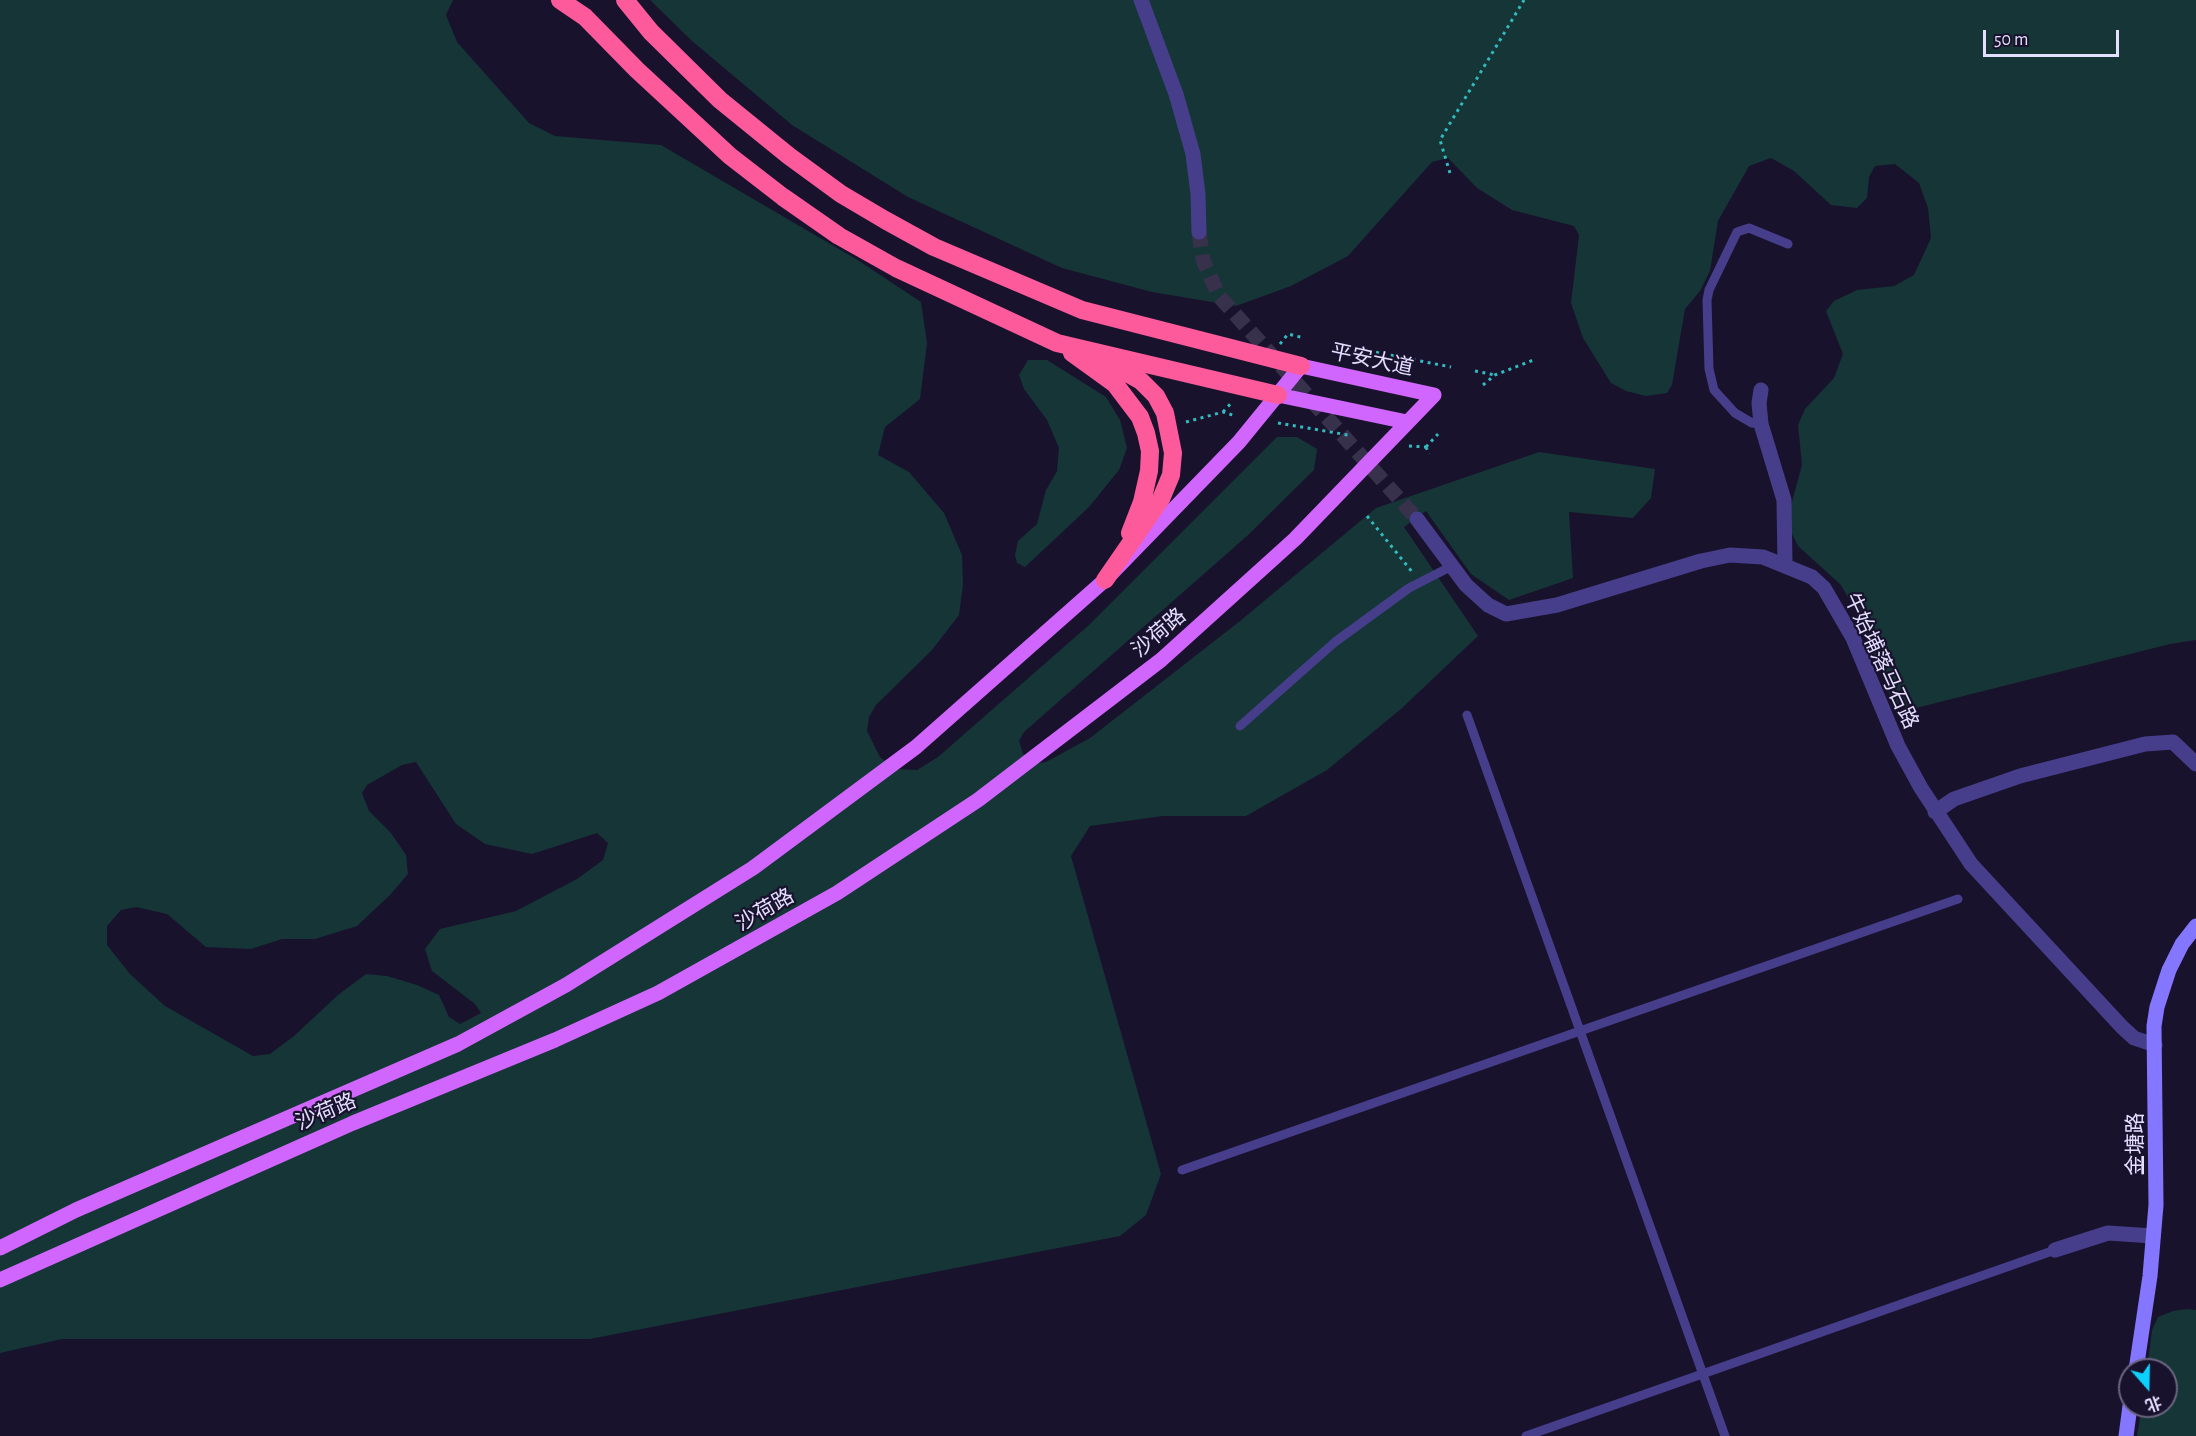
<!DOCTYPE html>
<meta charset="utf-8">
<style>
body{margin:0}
#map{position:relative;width:2196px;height:1436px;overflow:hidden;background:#19122d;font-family:"Alegreya Sans","Noto Sans SC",sans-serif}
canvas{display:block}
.north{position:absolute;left:2118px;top:1358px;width:60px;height:60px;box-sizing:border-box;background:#19122d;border:2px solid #6a6481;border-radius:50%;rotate:160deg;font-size:16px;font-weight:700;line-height:24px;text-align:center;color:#e4deff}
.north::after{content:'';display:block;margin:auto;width:21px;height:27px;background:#0cd1fd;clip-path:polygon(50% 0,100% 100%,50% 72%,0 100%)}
.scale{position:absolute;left:1983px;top:30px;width:136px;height:27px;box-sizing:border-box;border:3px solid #e4deff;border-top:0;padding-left:8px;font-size:18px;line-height:21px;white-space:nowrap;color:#e4deff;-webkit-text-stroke:4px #19122d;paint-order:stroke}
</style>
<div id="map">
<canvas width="2196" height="1436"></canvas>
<div class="north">北</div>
<div class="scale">50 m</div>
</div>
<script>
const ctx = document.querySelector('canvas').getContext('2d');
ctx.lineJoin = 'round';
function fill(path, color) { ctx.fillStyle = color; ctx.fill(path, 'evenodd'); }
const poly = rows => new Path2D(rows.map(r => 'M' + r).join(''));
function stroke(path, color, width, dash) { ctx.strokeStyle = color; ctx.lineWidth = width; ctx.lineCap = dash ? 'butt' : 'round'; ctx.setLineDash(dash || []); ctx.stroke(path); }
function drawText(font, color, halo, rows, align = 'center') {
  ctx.font = font + ' "Alegreya Sans","Noto Sans SC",sans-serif'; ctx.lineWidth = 4.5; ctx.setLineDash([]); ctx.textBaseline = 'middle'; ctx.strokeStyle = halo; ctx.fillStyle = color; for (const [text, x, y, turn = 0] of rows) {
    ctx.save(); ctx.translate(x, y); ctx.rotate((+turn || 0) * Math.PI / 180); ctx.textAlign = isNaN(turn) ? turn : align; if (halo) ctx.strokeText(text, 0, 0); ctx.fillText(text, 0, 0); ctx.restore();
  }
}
fill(poly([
 [0,0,453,0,446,15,457,42,529,123,555,136,661,145,856,259,921,302,927,343,920,399,885,427,878,455,909,472,944,513,962,555,963,585,959,615,932,650,876,705,869,717,867,731,880,757,895,769,917,770,938,757,1089,625,1277,437,1297,437,1317,449,1314,470,1247,536,1024,732,1019,741,1023,754,1034,764,1046,762,1090,738,1240,621,1376,508,1539,452,1655,469,1651,498,1633,518,1569,512,1573,578,1509,600,1471,574,1426,511,1404,527,1478,636,1401,709,1327,770,1246,816,1163,816,1090,826,1071,856,1161,1174,1146,1215,1120,1236,590,1339,62,1339,0,1353],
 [416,762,456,824,485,844,532,854,597,833,608,843,603,860,577,879,516,911,440,929,425,949,432,971,475,1004,481,1013,460,1024,449,1017,439,995,417,985,387,976,366,974,338,995,294,1036,270,1054,253,1056,165,1006,130,974,107,945,107,926,121,910,136,907,167,914,206,947,251,949,282,939,315,939,357,926,390,895,408,874,406,855,391,833,369,811,362,793,367,785,402,765],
 [650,0,2196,0,2196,640,2170,644,1912,709,1896,710,1856,612,1841,585,1798,546,1789,528,1790,509,1802,465,1798,425,1805,409,1834,378,1843,354,1826,311,1834,301,1857,290,1894,286,1914,275,1931,238,1928,208,1919,183,1895,164,1875,166,1869,177,1867,198,1857,208,1831,205,1794,171,1771,158,1749,166,1718,221,1710,271,1700,291,1685,309,1672,385,1667,393,1646,396,1626,391,1611,383,1583,338,1571,303,1579,235,1574,226,1512,210,1477,188,1448,158,1432,162,1348,256,1291,286,1236,306,1152,292,1062,268,908,197,792,125,692,41],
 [1028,360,1047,360,1106,397,1120,420,1127,448,1119,470,1089,507,1025,567,1017,563,1015,555,1018,541,1037,524,1046,490,1057,471,1059,448,1047,420,1024,389,1019,375],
 [2187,1309,2196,1310,2196,1436,2137,1436,2142,1406,2166,1406,2166,1370,2147,1370,2152,1330,2158,1317,2173,1311]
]), '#153537');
stroke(poly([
 [1199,232,1203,260,1219,296,1417,519]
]), '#37314c', 15, [15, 8]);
stroke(poly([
 [1450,173,1440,140,1524,0],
 [1280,344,1288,334,1304,338],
 [1354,348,1451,367],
 [1475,371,1495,375],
 [1483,385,1495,375,1536,359],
 [1223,412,1232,402],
 [1186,422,1223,412,1236,416],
 [1278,423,1348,435],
 [1409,446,1426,447],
 [1426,447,1438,434],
 [1426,447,1429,454],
 [1367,516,1413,573]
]), '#32bbbe', 3, [3, 4.5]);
stroke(poly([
 [1761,424,1752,423,1735,413,1714,390,1709,369,1707,300,1709,290,1737,232,1749,228,1788,244],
 [1467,715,1725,1436],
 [1240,726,1335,642,1409,588,1452,566],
 [1182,1170,1958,899],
 [1526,1436,2055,1250]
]), '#473e8b', 9);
stroke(poly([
 [1141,0,1176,94,1193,154,1198,194,1199,232],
 [1761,390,1759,403,1761,424,1784,500,1785,564],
 [1417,519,1466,585,1488,605,1506,614,1557,605,1701,561,1730,555,1763,557,1812,577,1824,588,1853,638,1898,746,1921,788,1971,864,2122,1027,2134,1038,2155,1045],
 [1935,812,1954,799,2020,776,2145,744,2173,742,2196,764],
 [2055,1250,2108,1233,2153,1236]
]), '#473e8b', 15);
stroke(poly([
 [2136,1370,2150,1276,2156,1205,2154,1026,2157,1007,2169,970,2182,944,2196,926],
 [2126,1436,2130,1406]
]), '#8476fe', 15);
stroke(poly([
 [1278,395,1407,422],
 [0,1248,76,1210,458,1044,566,985,753,868,916,747,1105,580,1239,442,1301,366,1434,395],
 [0,1280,353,1123,555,1040,658,993,837,893,978,800,1161,660,1295,539,1434,395]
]), '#d166fe', 15);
stroke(poly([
 [560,0,585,17,637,70,730,156,783,197,839,236,896,268,1057,343,1278,395],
 [625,0,651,32,720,100,789,156,841,194,885,220,934,247,1082,310,1301,366],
 [1072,353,1115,384,1140,417,1146,433,1150,451,1149,471,1142,502,1130,533],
 [1105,580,1161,499,1171,475,1173,453,1165,413,1156,396,1141,381,1109,363]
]), '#fd5a9b', 18);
drawText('21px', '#e4deff', '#19122d', [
 ["平安大道",1372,360,12],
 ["沙荷路",1159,633,-40],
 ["牛始埔落马石路",1881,661,65],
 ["沙荷路",765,910,-30],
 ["沙荷路",326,1112,-23],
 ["金塘路",2136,1144,-90]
]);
</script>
